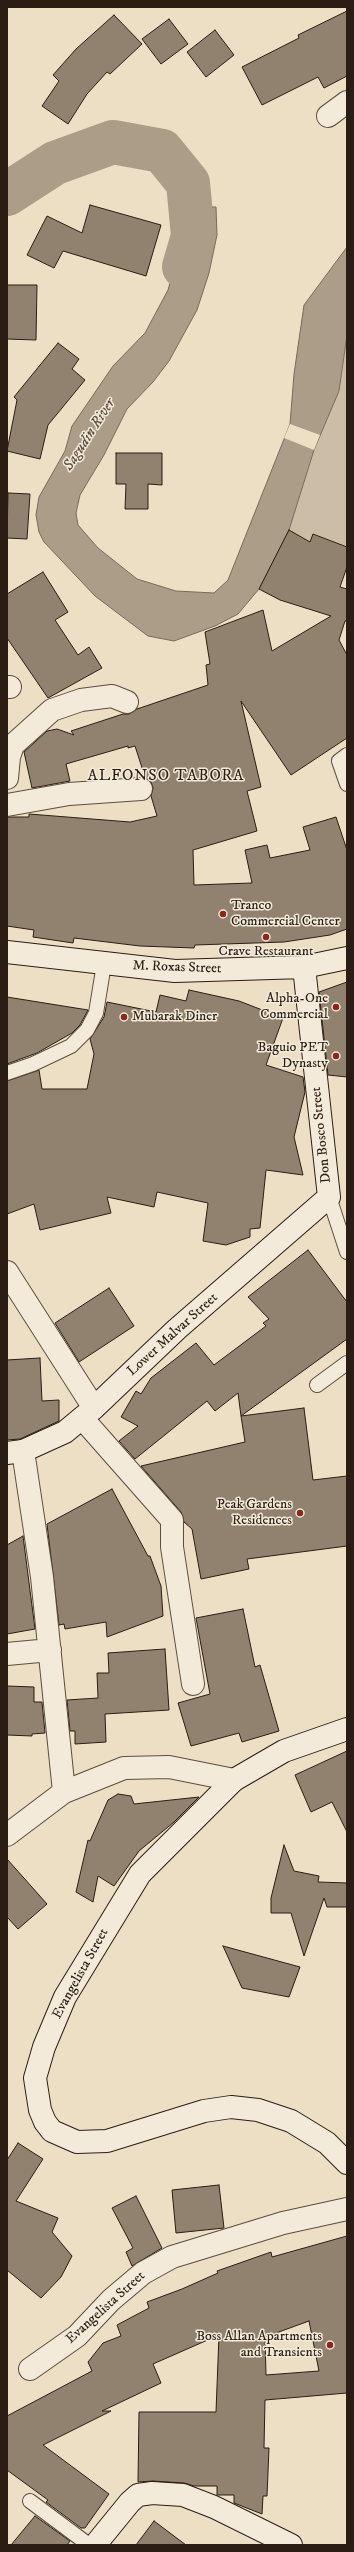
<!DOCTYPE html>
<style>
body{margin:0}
#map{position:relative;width:354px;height:2552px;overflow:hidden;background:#eddfc4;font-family:"IM FELL DW Pica",serif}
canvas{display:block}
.frame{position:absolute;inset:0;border:8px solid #2b1d13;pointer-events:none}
</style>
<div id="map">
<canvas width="354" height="2552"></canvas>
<div class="frame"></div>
</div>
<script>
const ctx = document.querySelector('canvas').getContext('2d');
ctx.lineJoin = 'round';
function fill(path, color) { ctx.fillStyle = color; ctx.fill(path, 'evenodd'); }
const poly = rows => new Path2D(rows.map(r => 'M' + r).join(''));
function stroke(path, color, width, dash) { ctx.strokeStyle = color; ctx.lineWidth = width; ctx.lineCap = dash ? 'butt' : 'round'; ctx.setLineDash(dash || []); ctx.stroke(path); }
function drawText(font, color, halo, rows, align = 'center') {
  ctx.font = font + ' "IM FELL DW Pica",serif'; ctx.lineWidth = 3; ctx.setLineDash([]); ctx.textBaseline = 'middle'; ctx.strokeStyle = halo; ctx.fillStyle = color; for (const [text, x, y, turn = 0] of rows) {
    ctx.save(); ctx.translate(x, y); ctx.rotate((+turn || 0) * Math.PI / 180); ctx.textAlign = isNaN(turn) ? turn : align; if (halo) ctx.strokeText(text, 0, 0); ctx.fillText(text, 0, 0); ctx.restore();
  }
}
fill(poly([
 [347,335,347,547,314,534,310,542,289,530,314,450,339,391]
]), '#ccbea6');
const water = poly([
 [185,207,216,207,217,235,209,273,197,310,169,361,153,382,127,409,104,455,80,495,76,513,78,525,98,548,137,579,176,591,214,593,228,580,290,424,294,374,304,305,347,247,347,335,339,391,314,450,289,530,259,589,238,614,215,626,174,641,148,636,95,596,44,542,39,532,36,515,39,497,65,451,72,426,113,366,145,333,168,290,180,248,185,207]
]);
fill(water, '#ab9d88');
stroke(water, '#786a59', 1);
fill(poly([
 [290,424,320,435,314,450,284,438]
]), '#eddfc4');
stroke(poly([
 [7,194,55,163,113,142,162,151,188,183,193,236,184,267]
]), '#ab9d88', 44);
const building = poly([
 [347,11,347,76,324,88,318,77,262,105,242,67,299,38,298,35,347,11],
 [114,15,142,44,110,74,107,72,87,94,68,124,42,106,59,81,53,75,76,49,114,15],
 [169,19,188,44,161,64,142,39,169,19],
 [215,30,234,55,206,77,187,52,215,30],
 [90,205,161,225,146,276,63,251,54,268,27,255,47,216,82,233,90,205],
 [7,285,37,285,36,340,7,339,7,285],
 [58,343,79,359,72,369,85,380,48,425,40,459,7,451,17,400,14,397,58,343],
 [116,453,162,453,162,485,148,484,148,509,125,509,126,484,116,484,116,453],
 [8,493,30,494,27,539,7,538,8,493],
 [289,530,310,542,313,534,347,547,347,567,340,587,347,589,347,621,345,621,339,640,347,655,347,738,291,775,241,701,261,787,247,791,257,831,193,850,194,885,252,883,245,850,267,845,270,858,310,850,303,827,336,817,347,850,347,929,330,935,284,942,195,945,194,948,140,946,74,938,73,943,33,937,34,930,7,926,7,817,29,817,29,814,130,822,157,816,151,796,153,788,151,782,145,777,135,746,128,748,128,746,66,764,70,781,32,788,24,752,47,731,57,729,74,735,71,731,123,714,129,714,137,709,208,685,206,665,210,664,205,632,263,610,272,651,331,616,280,600,259,589,289,530],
 [43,572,68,612,55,620,78,655,89,647,102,668,48,698,7,638,7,594,43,572],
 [347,982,347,1077,328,1075,319,992,347,982],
 [189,990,239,1001,283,1018,266,1065,303,1077,305,1092,294,1137,303,1175,266,1170,260,1228,250,1229,250,1237,226,1245,203,1241,208,1203,157,1192,154,1207,107,1197,111,1213,40,1230,34,1204,7,1214,7,1081,39,1070,42,1089,87,1089,94,1054,90,1039,104,1017,107,1002,156,1012,160,995,186,1001,189,990],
 [7,997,88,1010,80,1025,72,1033,37,1053,7,1064,7,997],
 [308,1250,347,1302,347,1339,241,1416,238,1393,215,1411,207,1401,135,1459,119,1441,138,1426,121,1417,136,1391,141,1394,151,1378,196,1343,214,1365,266,1326,263,1323,269,1319,248,1297,308,1250],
 [109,1288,134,1326,79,1362,55,1323,109,1288],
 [40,1358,42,1401,59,1400,59,1421,20,1439,7,1440,7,1360,40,1358],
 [304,1408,313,1480,347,1476,347,1546,247,1559,249,1569,201,1579,192,1529,184,1522,181,1512,141,1466,245,1442,241,1416,304,1408],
 [112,1489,148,1556,150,1556,161,1586,163,1616,107,1637,106,1622,65,1629,64,1624,59,1625,47,1524,112,1489],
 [23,1536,35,1629,7,1634,7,1545,23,1536],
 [243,1609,255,1667,260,1665,279,1731,242,1742,239,1733,191,1746,178,1703,210,1694,196,1618,243,1609],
 [165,1649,169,1710,105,1714,106,1742,75,1744,75,1731,70,1731,67,1700,98,1698,97,1673,109,1673,108,1653,165,1649],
 [7,1686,34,1687,34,1702,42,1702,45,1733,32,1734,32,1736,7,1735,7,1686],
 [347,1751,347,1832,332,1802,311,1812,295,1775,347,1751],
 [118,1794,131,1796,134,1804,199,1797,174,1822,139,1851,114,1886,98,1876,93,1902,76,1892,88,1840,90,1841,108,1800,118,1794],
 [284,1845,294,1871,319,1876,318,1882,347,1883,347,1907,327,1907,324,1898,304,1956,291,1913,271,1913,271,1898,284,1845],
 [7,1859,47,1904,18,1929,7,1917,7,1859],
 [223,1946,300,1967,289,1997,242,1988,223,1946],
 [18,2143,43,2159,16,2201,58,2218,52,2232,72,2256,61,2277,41,2298,7,2270,7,2160,18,2143],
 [219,2185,224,2228,176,2233,172,2190,219,2185],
 [136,2196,162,2248,132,2266,126,2252,133,2248,112,2208,136,2196],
 [347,2236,347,2393,265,2400,264,2448,269,2448,267,2496,263,2496,262,2514,234,2503,234,2495,217,2495,217,2486,194,2486,184,2483,153,2481,138,2482,139,2412,216,2412,219,2335,153,2364,161,2383,102,2411,111,2411,43,2445,109,2494,85,2528,81,2528,46,2502,48,2500,7,2470,7,2416,92,2371,88,2362,103,2343,121,2336,117,2325,149,2308,147,2302,182,2289,218,2273,217,2271,271,2252,272,2257,347,2236],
 [309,2321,319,2371,266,2375,265,2337,309,2321],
 [35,2516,70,2541,67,2545,11,2545,35,2516],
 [154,2521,186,2545,136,2545,154,2521]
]);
fill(building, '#90826f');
stroke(building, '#2b1d13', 1);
const lane = poly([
 [347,755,339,761,347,784],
 [7,1073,33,1064,71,1046,87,1030,96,1013,104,964],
 [329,1197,347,1252],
 [317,1385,347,1363],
 [30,2501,89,2545]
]);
const street = poly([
 [328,116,347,102],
 [7,687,10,687],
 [7,778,9,757,13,745,52,710,81,700,112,696,127,702],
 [7,805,69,794,141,789],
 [7,1272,94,1408],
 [82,1418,172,1520,172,1547,193,1684],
 [23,1451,42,1577,64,1792],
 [7,1654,50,1650],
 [7,1835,64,1792,124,1768,169,1767,234,1780],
 [30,2369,77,2336,111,2300,143,2273,172,2257,283,2223,347,2209]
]);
const secondary = poly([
 [7,952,175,971,304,967,347,958],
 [7,1453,23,1451,65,1432,94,1408,177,1329,329,1197,304,967],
 [347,1729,284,1751,234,1780,140,1874,65,1997,44,2047,35,2078,40,2110,45,2122,52,2131,77,2142,107,2141,204,2111,231,2107,258,2110,291,2121,327,2143,347,2163],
 [95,2545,130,2502,138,2495,152,2493,183,2495,214,2507,291,2545]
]);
stroke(lane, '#5c4e3f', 16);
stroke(street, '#5c4e3f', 24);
stroke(secondary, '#2b1d13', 24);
stroke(lane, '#f3ead9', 14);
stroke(street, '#f3ead9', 22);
stroke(secondary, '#f3ead9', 22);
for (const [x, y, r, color] of [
 [223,914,4,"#8f2418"],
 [266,937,4,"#8f2418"],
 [336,1007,4,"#8f2418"],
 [124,1017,4,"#8f2418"],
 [336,1056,4,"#8f2418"],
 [300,1513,4,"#8f2418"],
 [330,2345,4,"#8f2418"]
]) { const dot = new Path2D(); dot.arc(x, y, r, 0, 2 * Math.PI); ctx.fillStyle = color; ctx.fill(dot); stroke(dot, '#f3ead9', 1.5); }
drawText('14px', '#2b1d13', '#f3ead9', [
 ["Tranco",231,906,"left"],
 ["Commercial Center",231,922,"left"],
 ["Crave Restaurant",266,952,"center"],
 ["Alpha-One",328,999],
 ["Commercial",328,1015],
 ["Mubarak Diner",132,1017,"left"],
 ["Baguio PET",328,1048],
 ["Dynasty",328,1064],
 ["Peak Gardens",292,1505],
 ["Residences",292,1521],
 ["Boss Allan Apartments",322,2337],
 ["and Transients",322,2353]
], 'right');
drawText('14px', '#2b1d13', '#f3ead9', [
 ["M. Roxas Street",177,968,2],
 ["Don Bosco Street",322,1135,-96],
 ["Lower Malvar Street",173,1335,-42],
 ["Evangelista Street",81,1974,-61],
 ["Evangelista Street",106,2308,-42]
]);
drawText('italic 15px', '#5e5042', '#f3ead9', [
 ["Sagudin River",90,435,-57]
]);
ctx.letterSpacing = '1px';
drawText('16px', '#2b1d13', '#f3ead9', [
 ["ALFONSO TABORA",166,777]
]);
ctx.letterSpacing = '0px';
</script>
